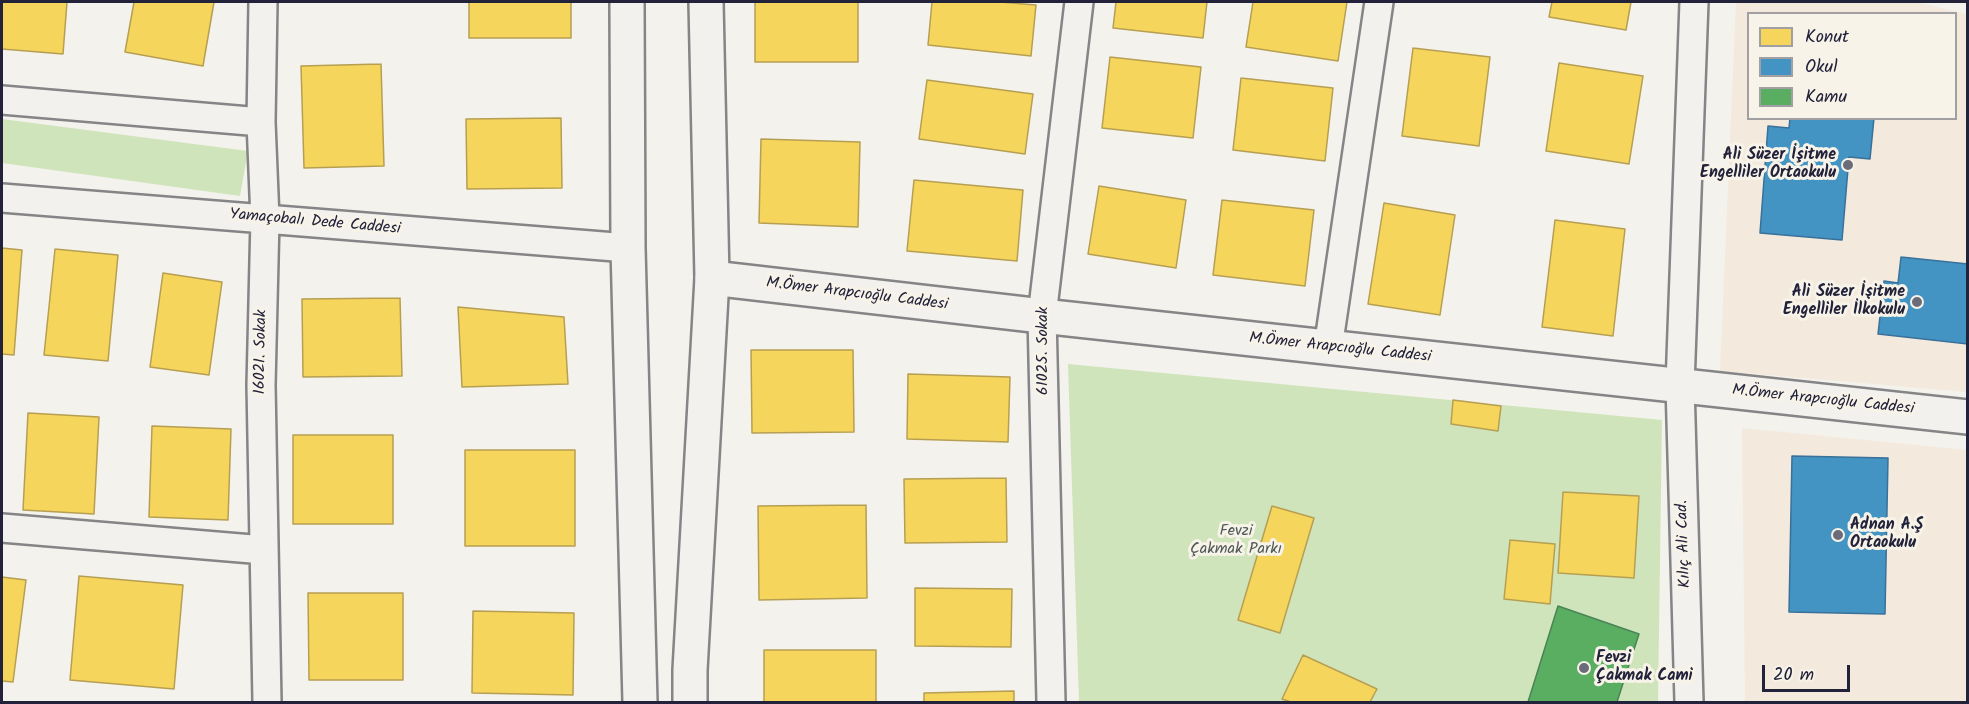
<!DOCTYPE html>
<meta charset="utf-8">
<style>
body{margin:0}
#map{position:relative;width:1969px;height:704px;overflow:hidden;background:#f4f2ec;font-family:Kalam,sans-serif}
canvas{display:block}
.frame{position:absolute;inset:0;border:3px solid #22223b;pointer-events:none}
.legend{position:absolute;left:1747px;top:12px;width:210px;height:108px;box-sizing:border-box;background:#f7f3e8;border:2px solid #a29fa3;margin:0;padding:8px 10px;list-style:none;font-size:18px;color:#22223b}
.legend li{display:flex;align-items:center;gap:12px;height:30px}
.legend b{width:30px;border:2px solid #a29fa3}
.scale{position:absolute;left:1762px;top:665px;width:88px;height:27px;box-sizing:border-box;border:3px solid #22223b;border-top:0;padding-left:8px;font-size:18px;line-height:21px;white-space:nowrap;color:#22223b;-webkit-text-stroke:4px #f7f3e8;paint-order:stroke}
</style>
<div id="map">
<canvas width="1969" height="704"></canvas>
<div class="frame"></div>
<ul class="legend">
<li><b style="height:16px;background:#f6d55c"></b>Konut</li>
<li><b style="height:16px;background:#4393c3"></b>Okul</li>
<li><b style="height:16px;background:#5aae61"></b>Kamu</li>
</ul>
<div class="scale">20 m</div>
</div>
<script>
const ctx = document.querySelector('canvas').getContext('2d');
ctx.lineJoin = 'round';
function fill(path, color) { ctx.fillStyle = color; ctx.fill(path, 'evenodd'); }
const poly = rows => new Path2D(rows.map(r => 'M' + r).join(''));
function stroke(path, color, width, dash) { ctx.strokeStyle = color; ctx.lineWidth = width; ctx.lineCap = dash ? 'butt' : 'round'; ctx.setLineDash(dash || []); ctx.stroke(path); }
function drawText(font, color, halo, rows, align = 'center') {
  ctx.font = font + ' Kalam,sans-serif'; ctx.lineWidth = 6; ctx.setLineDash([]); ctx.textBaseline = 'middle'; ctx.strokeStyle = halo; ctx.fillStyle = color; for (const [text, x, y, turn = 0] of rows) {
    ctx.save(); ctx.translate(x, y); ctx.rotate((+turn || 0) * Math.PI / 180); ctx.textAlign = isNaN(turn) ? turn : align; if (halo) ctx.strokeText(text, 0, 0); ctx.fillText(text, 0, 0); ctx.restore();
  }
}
fill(poly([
 [1736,2,1916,2,1967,14,1967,392,1720,371],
 [1748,14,1956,14,1956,118,1748,118],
 [1742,428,1967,450,1967,702,1745,702]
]), '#f3e9dd');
fill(poly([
 [2,119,248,151,240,196,2,163],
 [1068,364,1662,420,1658,702,1079,702]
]), '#d0e4bc');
const homes = poly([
 [2,2,67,2,63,54,2,49,2,2],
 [134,2,214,2,203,66,125,52,134,2],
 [469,2,571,2,571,38,469,38,469,2],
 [755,2,858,2,858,62,755,62,755,2],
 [932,2,1000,2,1036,5,1031,56,928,45,932,2],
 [1116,2,1207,2,1203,38,1113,28,1116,2],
 [1253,2,1347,2,1338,61,1246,47,1253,2],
 [1552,2,1631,2,1626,30,1549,17,1552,2],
 [1413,48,1490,57,1479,146,1402,136,1413,48],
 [1110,57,1201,67,1193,138,1102,128,1110,57],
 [1559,63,1643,76,1629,164,1546,151,1559,63],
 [381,64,384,166,304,168,301,66,381,64],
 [1241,78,1333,88,1325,161,1233,150,1241,78],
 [927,80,1033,94,1025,154,919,139,927,80],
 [561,118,562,188,467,189,466,119,561,118],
 [761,139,860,142,858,227,759,223,761,139],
 [914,180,1023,190,1017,261,907,251,914,180],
 [1099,186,1186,200,1176,268,1088,254,1099,186],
 [1222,200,1314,210,1305,286,1213,275,1222,200],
 [1384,203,1455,215,1440,315,1368,304,1384,203],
 [1555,220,1625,229,1613,336,1542,327,1555,220],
 [2,248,22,250,14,355,2,354,2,248],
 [55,249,118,255,108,361,44,355,55,249],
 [163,273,222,282,209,375,150,367,163,273],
 [400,298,402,376,303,377,302,299,400,298],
 [458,307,564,317,568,384,462,387,458,307],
 [751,350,853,350,854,432,752,433,751,350],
 [908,374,1010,377,1008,442,907,439,908,374],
 [1453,400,1501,406,1498,431,1451,424,1453,400],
 [28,413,99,417,94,514,23,510,28,413],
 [152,426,231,429,228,520,149,517,152,426],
 [293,435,393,435,393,524,293,524,293,435],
 [465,450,575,450,575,546,465,546,465,450],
 [1006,478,1007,542,905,543,904,479,1006,478],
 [1563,492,1639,496,1634,578,1558,573,1563,492],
 [866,505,867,598,759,600,758,506,866,505],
 [1272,506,1314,518,1280,633,1238,620,1272,506],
 [1510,540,1555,544,1550,604,1504,599,1510,540],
 [79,576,183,585,174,689,70,680,79,576],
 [2,577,26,580,13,682,2,681,2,577],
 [915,588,1012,589,1011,647,915,646,915,588],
 [308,593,403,593,403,680,309,680,308,593],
 [473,611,574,613,573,695,472,693,473,611],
 [764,650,876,650,876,702,764,702,764,650],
 [1303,655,1377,689,1370,702,1291,702,1282,699,1303,655],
 [1014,691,1014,702,924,702,924,693,1014,691]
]);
fill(homes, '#f6d55c');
stroke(homes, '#b69f52', 1.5);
const schools = poly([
 [1790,118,1874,118,1870,159,1849,157,1842,240,1760,233,1768,126,1789,128,1790,118],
 [1901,257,1968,264,1968,344,1878,334,1884,281,1898,283,1901,257],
 [1792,456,1888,458,1885,614,1789,612,1792,456]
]);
fill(schools, '#4393c3');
stroke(schools, '#39719a', 1.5);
const public = poly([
 [1558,606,1639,634,1617,702,1528,702,1558,606]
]);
fill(public, '#5aae61');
stroke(public, '#498456', 1.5);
const minor = poly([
 [263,2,261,122,265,219,261,385,267,702],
 [2,100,261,122],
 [2,198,628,248],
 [1328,348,1379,2],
 [2,528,264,550],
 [1051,702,1042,316,1079,2],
 [1689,702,1680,385,1694,2]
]);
const tertiary = poly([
 [712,278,1042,316,1968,417]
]);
const primary = poly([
 [627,2,628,248,640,702],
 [690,702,690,670,712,278,706,2]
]);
stroke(minor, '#858486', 32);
stroke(tertiary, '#858486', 38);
stroke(primary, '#858486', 38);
stroke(minor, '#f2f1ed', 27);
stroke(tertiary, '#f2f1ed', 33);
stroke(primary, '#f2f1ed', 33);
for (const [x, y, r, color] of [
 [1848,165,6,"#6c6b79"],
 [1917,302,6,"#6c6b79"],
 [1838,535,6,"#6c6b79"],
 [1584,668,6,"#6c6b79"]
]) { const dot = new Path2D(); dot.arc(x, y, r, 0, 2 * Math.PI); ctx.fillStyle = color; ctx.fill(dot); stroke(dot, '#f7f3e8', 2); }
drawText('bold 16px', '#22223b', '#f7f3e8', [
 ["Ali Süzer İşitme",1836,156],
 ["Engelliler Ortaokulu",1836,174],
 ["Ali Süzer İşitme",1905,293],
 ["Engelliler İlkokulu",1905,311],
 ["Adnan A.Ş",1850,526,"left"],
 ["Ortaokulu",1850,544,"left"],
 ["Fevzi",1596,659,"left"],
 ["Çakmak Cami",1596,677,"left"]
], 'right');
drawText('16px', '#22223b', '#f7f3e8', [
 ["Yamaçobalı Dede Caddesi",315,223,5],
 ["M.Ömer Arapcıoğlu Caddesi",857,295,7],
 ["M.Ömer Arapcıoğlu Caddesi",1340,349,6],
 ["61025. Sokak",1044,351,-90],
 ["16021. Sokak",262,352,-89],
 ["M.Ömer Arapcıoğlu Caddesi",1823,401,6],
 ["Kılıç Ali Cad.",1685,544,-92]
]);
drawText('16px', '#4e5956', '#f7f3e8', [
 ["Fevzi",1236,532],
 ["Çakmak Parkı",1236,550]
]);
</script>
